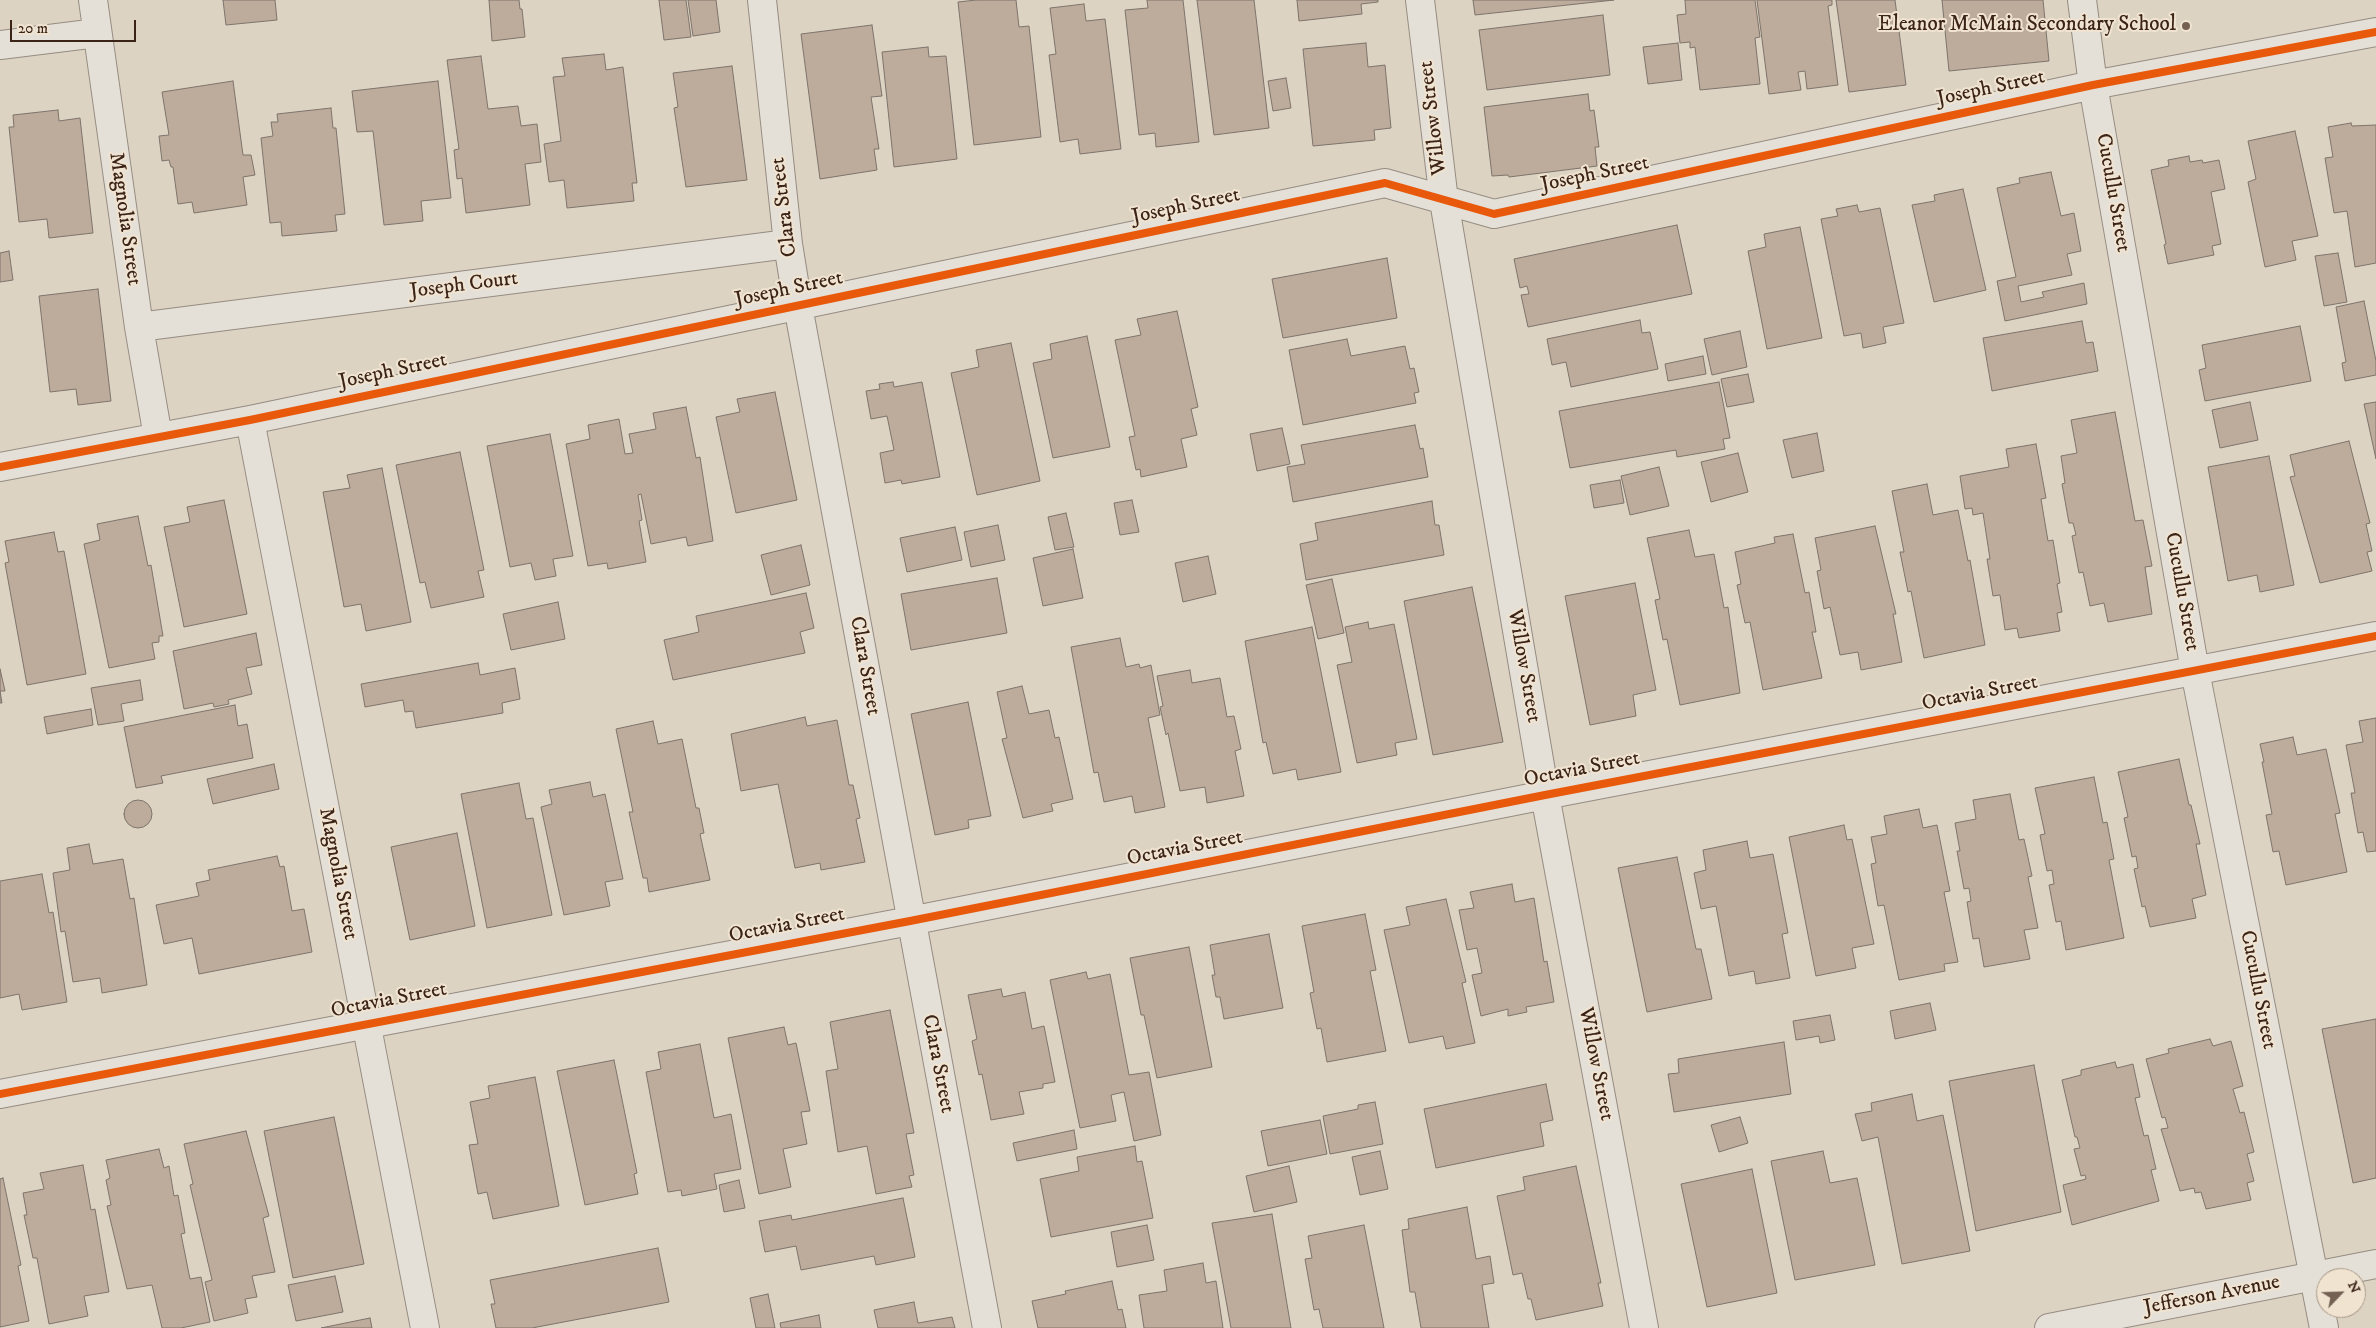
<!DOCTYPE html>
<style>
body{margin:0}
#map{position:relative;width:2376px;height:1328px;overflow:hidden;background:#ddd3c3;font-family:"IM FELL DW Pica",serif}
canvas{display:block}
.north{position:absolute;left:2316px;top:1268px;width:50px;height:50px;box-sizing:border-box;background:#f0e4d1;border:1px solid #a89787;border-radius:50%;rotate:66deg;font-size:14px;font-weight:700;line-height:20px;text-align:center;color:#3b2318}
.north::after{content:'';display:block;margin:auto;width:18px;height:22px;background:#746154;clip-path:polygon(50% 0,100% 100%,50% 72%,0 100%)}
.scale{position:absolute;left:10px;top:20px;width:126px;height:22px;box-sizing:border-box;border:2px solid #3b2318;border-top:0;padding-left:6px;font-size:15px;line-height:18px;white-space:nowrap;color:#3b2318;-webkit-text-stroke:4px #f0e4d1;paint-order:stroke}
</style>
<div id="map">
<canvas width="2376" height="1328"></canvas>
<div class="north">N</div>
<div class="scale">20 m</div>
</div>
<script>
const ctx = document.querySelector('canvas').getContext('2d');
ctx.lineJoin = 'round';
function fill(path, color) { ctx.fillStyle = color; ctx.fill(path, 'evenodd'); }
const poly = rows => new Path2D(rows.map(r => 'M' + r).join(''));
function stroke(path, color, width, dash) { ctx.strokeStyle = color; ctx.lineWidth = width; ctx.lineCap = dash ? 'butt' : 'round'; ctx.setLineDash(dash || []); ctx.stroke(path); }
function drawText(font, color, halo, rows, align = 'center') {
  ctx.font = font + ' "IM FELL DW Pica",serif'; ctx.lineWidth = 4; ctx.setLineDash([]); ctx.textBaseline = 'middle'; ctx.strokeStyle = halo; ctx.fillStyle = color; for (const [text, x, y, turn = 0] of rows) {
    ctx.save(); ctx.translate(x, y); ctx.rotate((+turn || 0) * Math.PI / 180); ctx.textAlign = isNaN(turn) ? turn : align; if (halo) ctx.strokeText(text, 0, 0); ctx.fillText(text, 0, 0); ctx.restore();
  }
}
const building = poly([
 [223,0,275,0,277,20,226,25,223,0],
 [489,0,519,0,520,9,522,9,525,37,492,41,489,0],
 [659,0,686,0,691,37,664,40,659,0],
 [688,0,716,0,720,32,693,36,688,0],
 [976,0,1016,0,1019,27,1029,26,1041,137,974,145,958,2,976,0],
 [1147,0,1183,0,1199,142,1156,147,1155,133,1139,135,1125,10,1148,8,1147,0],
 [1197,0,1254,0,1269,128,1214,135,1197,0],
 [1297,0,1378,0,1378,2,1361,4,1362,14,1299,21,1297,0],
 [1473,0,1614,0,1475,15,1473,0],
 [1685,0,1755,0,1760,37,1755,38,1760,84,1700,90,1695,47,1690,48,1690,42,1680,43,1677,15,1686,14,1685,0],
 [1757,0,1832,0,1832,5,1828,6,1838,85,1807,89,1805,71,1798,72,1801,90,1769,94,1757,0],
 [1836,0,1895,0,1906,85,1849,92,1836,0],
 [1942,0,2043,0,2049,61,1949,71,1942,0],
 [1084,4,1086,21,1105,19,1121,149,1080,154,1078,139,1060,142,1049,55,1056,54,1050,8,1084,4],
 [1603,15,1610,75,1487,90,1479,30,1603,15],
 [872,25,882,96,871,97,879,149,874,149,877,170,820,179,801,34,872,25],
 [1366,43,1368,67,1385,65,1391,128,1374,130,1375,140,1313,146,1303,49,1366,43],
 [1678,43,1682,80,1648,84,1643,47,1678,43],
 [928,47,929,57,946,56,957,159,894,167,882,52,928,47],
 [604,54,606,70,623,67,637,183,632,183,634,201,567,208,564,180,549,182,544,144,561,141,553,77,565,76,562,58,604,54],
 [481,56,488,109,518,106,521,126,537,124,541,162,525,164,530,205,466,213,462,178,457,179,454,150,459,149,447,60,481,56],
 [732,66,747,180,686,187,674,108,678,107,673,73,732,66],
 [1286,78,1291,108,1273,111,1268,81,1286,78],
 [233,81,243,155,251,155,255,175,243,177,247,205,194,213,192,202,178,204,173,167,171,167,169,160,162,161,159,136,169,135,162,92,233,81],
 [438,81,451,198,421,201,423,221,384,225,373,131,357,132,352,91,438,81],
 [1588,94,1590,111,1594,110,1599,147,1595,147,1597,166,1509,177,1508,175,1492,176,1484,107,1588,94],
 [331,108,333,128,336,128,345,214,335,215,337,231,282,236,281,222,270,223,261,138,273,136,271,122,278,122,277,114,331,108],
 [58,110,59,121,80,118,93,233,49,238,47,219,19,222,9,127,14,127,13,115,58,110],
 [2351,123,2352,126,2376,125,2376,263,2355,267,2347,211,2334,213,2325,158,2333,157,2328,127,2351,123],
 [2295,131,2318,236,2292,241,2296,260,2265,267,2248,182,2256,179,2248,141,2295,131],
 [2189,156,2190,162,2202,160,2203,163,2219,160,2225,189,2211,192,2221,244,2212,246,2214,255,2168,264,2164,245,2166,244,2151,170,2169,166,2168,160,2189,156],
 [2051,172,2061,216,2074,213,2081,251,2067,254,2072,275,2018,286,2021,302,2044,297,2042,292,2084,283,2087,304,2005,321,1997,281,2016,277,1997,188,2020,183,2019,178,2051,172],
 [1963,189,1986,290,1934,302,1912,205,1935,201,1934,195,1963,189],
 [1857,205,1859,212,1880,208,1904,323,1883,327,1886,343,1863,348,1861,333,1844,336,1821,219,1838,216,1836,209,1857,205],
 [1677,225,1692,294,1528,327,1521,295,1529,294,1527,286,1520,288,1514,259,1677,225],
 [1800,227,1822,338,1767,349,1748,251,1766,247,1764,234,1800,227],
 [9,251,13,280,0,282,0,253,9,251],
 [2338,253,2347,302,2324,306,2315,256,2338,253],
 [1387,258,1397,318,1283,338,1272,279,1387,258],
 [98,289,111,401,78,405,76,389,50,392,39,296,98,289],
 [2364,301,2376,361,2376,375,2345,381,2342,363,2346,362,2336,307,2364,301],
 [1177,311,1198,407,1191,409,1197,435,1181,439,1187,467,1141,477,1140,469,1136,470,1129,437,1135,436,1115,340,1141,335,1137,319,1177,311],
 [1640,320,1642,333,1650,332,1658,369,1571,387,1566,362,1552,365,1547,339,1640,320],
 [2082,321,2086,343,2093,342,2098,371,1992,391,1983,338,2082,321],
 [2300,326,2311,381,2205,401,2199,370,2206,368,2202,345,2300,326],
 [1740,331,1747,367,1712,375,1704,339,1740,331],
 [1087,336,1110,447,1053,458,1033,363,1052,359,1050,344,1087,336],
 [1347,339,1351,356,1405,346,1410,369,1414,368,1419,392,1414,393,1416,403,1303,425,1289,350,1347,339],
 [1011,343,1040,481,977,495,951,373,979,367,976,350,1011,343],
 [1703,356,1706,374,1668,381,1665,364,1703,356],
 [1748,374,1754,402,1727,407,1721,379,1748,374],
 [893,382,894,387,922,382,940,477,902,484,901,480,885,483,880,453,894,450,887,416,871,419,866,391,880,389,879,384,893,382],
 [1719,382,1730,438,1723,439,1725,449,1677,457,1676,450,1570,468,1559,411,1719,382],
 [775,392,797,500,736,513,716,417,740,412,737,399,775,392],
 [2250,402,2258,440,2220,448,2212,410,2250,402],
 [2376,402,2376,459,2364,404,2376,402],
 [686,407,696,458,700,457,713,541,688,546,686,537,651,544,641,494,638,495,642,520,639,521,646,562,608,569,607,563,588,566,566,444,590,439,588,425,619,419,625,454,633,453,629,434,656,429,653,413,686,407],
 [2115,412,2135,521,2143,520,2152,566,2145,567,2152,614,2108,622,2104,603,2090,606,2083,572,2079,573,2072,536,2076,535,2073,523,2069,523,2062,484,2065,483,2061,456,2077,453,2071,420,2115,412],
 [1415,425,1420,449,1423,448,1428,477,1293,502,1287,467,1305,464,1301,445,1415,425],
 [1282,428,1290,464,1257,471,1250,434,1282,428],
 [1817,433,1824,471,1792,478,1783,440,1817,433],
 [550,434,573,556,553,559,556,576,535,580,531,563,510,567,487,446,550,434],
 [2349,441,2370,523,2366,524,2372,551,2367,552,2372,571,2320,583,2290,477,2295,476,2290,455,2349,441],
 [2036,444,2046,498,2041,499,2048,541,2053,540,2060,583,2057,584,2062,612,2057,613,2060,631,2019,638,2017,628,2005,630,2000,595,1993,596,1987,559,1990,559,1983,513,1973,515,1972,508,1965,509,1960,476,2009,467,2006,449,2036,444],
 [460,452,484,570,478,571,484,597,431,608,425,582,420,583,396,465,460,452],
 [1738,453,1748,492,1711,502,1701,462,1738,453],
 [2269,456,2294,585,2260,592,2257,575,2228,581,2208,467,2269,456],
 [1659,467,1669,506,1630,515,1621,476,1659,467],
 [382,468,411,622,366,631,361,604,344,607,323,492,350,488,347,475,382,468],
 [1620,480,1624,503,1594,508,1590,485,1620,480],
 [1927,484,1933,515,1958,510,1968,561,1970,560,1985,645,1924,658,1911,591,1908,592,1900,552,1904,552,1892,491,1927,484],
 [224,500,247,614,184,627,164,527,190,522,187,507,224,500],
 [1132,500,1139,532,1120,535,1114,503,1132,500],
 [1432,501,1435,525,1439,525,1444,555,1306,580,1300,544,1318,540,1315,523,1432,501],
 [1066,513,1074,547,1055,550,1048,517,1066,513],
 [138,516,148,566,151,565,163,636,159,636,159,642,152,643,155,659,109,668,84,544,100,540,97,524,138,516],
 [998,525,1005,560,971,567,964,532,998,525],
 [1875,526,1896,614,1893,614,1902,662,1861,670,1858,652,1840,655,1830,607,1824,609,1817,571,1821,570,1815,538,1875,526],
 [955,527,962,560,907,572,900,538,955,527],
 [1689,530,1695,557,1714,554,1724,608,1728,607,1740,693,1680,705,1667,639,1663,640,1655,600,1660,599,1647,538,1689,530],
 [54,532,58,552,64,551,86,674,27,685,5,563,9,562,5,541,54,532],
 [1793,534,1805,593,1809,592,1816,632,1812,632,1822,678,1763,690,1750,622,1745,623,1737,585,1741,584,1735,552,1775,543,1774,537,1793,534],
 [801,545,810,585,771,595,761,555,801,545],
 [1073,549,1083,598,1043,606,1033,558,1073,549],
 [1208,556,1216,594,1183,602,1175,563,1208,556],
 [997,578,1007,633,911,650,901,594,997,578],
 [1332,579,1344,633,1318,639,1306,585,1332,579],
 [1635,583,1656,690,1633,695,1636,716,1590,725,1565,596,1635,583],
 [1472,587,1503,742,1433,755,1404,601,1472,587],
 [806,593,814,628,800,632,805,653,673,680,664,640,699,632,696,616,806,593],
 [558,602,565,639,511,650,503,614,558,602],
 [1368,622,1369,629,1394,624,1417,739,1395,743,1397,755,1357,763,1337,665,1352,662,1345,627,1368,622],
 [1312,627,1341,772,1298,780,1296,769,1273,774,1266,742,1263,743,1245,641,1312,627],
 [256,633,262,665,246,668,252,694,228,700,229,704,214,707,213,703,184,709,173,651,256,633],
 [1120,638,1126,667,1139,664,1140,668,1151,665,1160,715,1148,718,1165,807,1135,813,1132,796,1104,802,1098,772,1094,773,1071,647,1120,638],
 [478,663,480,675,515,668,520,699,502,703,503,713,416,728,413,711,405,712,403,700,365,707,361,684,478,663],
 [0,669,5,691,0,691,2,703,0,703,0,669],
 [1190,670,1192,683,1220,678,1227,717,1234,716,1241,749,1235,751,1244,796,1207,803,1205,787,1180,791,1168,733,1166,735,1160,707,1163,706,1157,676,1190,670],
 [140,680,143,700,121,704,124,721,98,725,91,688,140,680],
 [1022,686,1029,714,1049,710,1055,738,1059,737,1073,799,1051,804,1053,811,1023,818,1002,739,1007,738,997,692,1022,686],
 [968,702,991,816,968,820,969,828,935,835,911,714,968,702],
 [235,705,238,726,247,724,253,758,161,776,163,783,136,788,124,727,235,705],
 [91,709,93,725,47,734,44,717,91,709],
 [805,717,807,726,837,720,849,785,853,785,860,818,856,819,865,862,821,870,820,863,795,868,778,784,741,791,731,734,805,717],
 [2376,718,2376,851,2367,852,2363,832,2358,833,2351,793,2355,793,2346,745,2363,742,2359,721,2376,718],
 [653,721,658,744,682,739,696,808,699,808,704,833,700,834,710,880,649,892,647,878,643,878,629,812,633,812,616,729,653,721],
 [2293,737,2297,755,2326,749,2340,813,2335,814,2347,872,2286,885,2279,851,2273,852,2266,815,2272,814,2262,762,2264,762,2260,744,2293,737],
 [2179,759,2189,805,2191,805,2200,844,2196,844,2206,895,2192,899,2196,918,2150,927,2145,906,2142,907,2134,869,2138,868,2136,856,2132,857,2124,818,2128,817,2118,772,2179,759],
 [274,764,279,789,213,804,207,779,274,764],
 [2094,777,2103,823,2107,822,2114,859,2109,860,2124,938,2066,950,2061,921,2056,922,2049,885,2054,884,2052,870,2047,871,2040,835,2045,834,2035,788,2094,777],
 [590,782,593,797,605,794,623,879,605,882,610,906,564,915,541,807,552,804,549,790,590,782],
 [519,783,526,819,533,818,552,915,487,928,461,794,519,783],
 [2010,794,2019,840,2024,839,2032,876,2028,877,2038,928,2024,930,2030,959,1984,967,1979,938,1973,939,1967,902,1971,901,1969,888,1964,889,1957,851,1960,851,1955,823,1976,819,1973,800,2010,794],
 '124 814a14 14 0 1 1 28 0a14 14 0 1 1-28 0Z',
 [1919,809,1923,828,1937,825,1950,891,1944,892,1958,962,1944,964,1945,971,1899,980,1884,905,1878,906,1871,864,1876,863,1871,837,1887,834,1884,816,1919,809],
 [1844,825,1847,840,1852,839,1874,944,1852,948,1856,968,1816,976,1789,837,1844,825],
 [457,833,475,926,410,940,391,847,457,833],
 [1747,841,1750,858,1773,854,1788,933,1782,934,1790,978,1756,984,1754,971,1729,976,1716,906,1701,909,1694,873,1706,870,1703,850,1747,841],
 [89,844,93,864,123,859,130,899,134,898,147,985,102,993,100,978,73,982,65,931,61,932,53,873,70,870,67,848,89,844],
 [277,856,280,867,284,866,292,911,304,909,312,952,199,974,192,938,164,944,156,905,199,896,196,883,210,880,208,870,277,856],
 [1677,857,1696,949,1701,949,1712,999,1647,1012,1618,868,1677,857],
 [42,874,49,913,53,912,67,1002,22,1010,19,994,0,998,0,881,42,874],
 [1512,884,1515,902,1534,898,1544,962,1547,961,1554,1002,1526,1007,1527,1012,1508,1016,1508,1009,1481,1016,1472,975,1482,973,1477,948,1467,950,1459,910,1474,908,1470,892,1512,884],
 [1446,899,1466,982,1462,983,1475,1043,1446,1049,1443,1036,1409,1043,1384,930,1410,925,1406,907,1446,899],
 [1365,914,1376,970,1370,971,1386,1051,1327,1062,1321,1028,1317,1029,1310,993,1314,992,1302,926,1365,914],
 [1269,934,1283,1008,1224,1019,1220,997,1216,997,1212,975,1215,975,1210,945,1269,934],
 [1189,947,1212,1067,1157,1078,1144,1015,1141,1015,1130,958,1189,947],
 [1086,972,1088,979,1110,974,1129,1075,1149,1072,1161,1135,1134,1141,1124,1092,1111,1095,1116,1121,1080,1128,1050,980,1086,972],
 [1001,989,1003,997,1025,992,1032,1029,1044,1026,1055,1082,1043,1084,1043,1088,1019,1092,1024,1114,991,1120,982,1074,979,1075,972,1041,977,1039,968,995,1001,989],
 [1930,1003,1936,1030,1895,1039,1890,1011,1930,1003],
 [890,1010,914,1133,906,1134,914,1175,909,1176,912,1187,876,1194,867,1146,838,1152,826,1071,838,1069,830,1022,890,1010],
 [1830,1015,1835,1040,1820,1043,1819,1036,1796,1040,1793,1021,1830,1015],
 [2376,1019,2376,1178,2353,1183,2322,1029,2376,1019],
 [784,1027,788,1045,796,1043,810,1111,801,1112,807,1144,783,1149,791,1187,759,1194,728,1038,784,1027],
 [2210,1039,2213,1046,2231,1041,2243,1086,2233,1089,2240,1113,2244,1112,2254,1152,2247,1154,2254,1181,2247,1183,2251,1200,2206,1209,2201,1192,2195,1193,2194,1188,2180,1191,2161,1129,2168,1128,2165,1117,2162,1118,2146,1059,2169,1053,2168,1049,2210,1039],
 [1784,1042,1791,1094,1674,1112,1668,1074,1679,1073,1678,1059,1784,1042],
 [700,1044,714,1118,731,1114,741,1169,714,1174,717,1189,682,1196,681,1190,668,1192,646,1072,661,1069,658,1052,700,1044],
 [614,1060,637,1173,634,1174,638,1194,585,1205,557,1071,614,1060],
 [2115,1062,2117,1068,2133,1064,2140,1097,2135,1098,2144,1136,2148,1135,2156,1169,2151,1170,2159,1201,2072,1225,2063,1185,2086,1179,2085,1175,2081,1176,2074,1149,2080,1148,2077,1137,2075,1137,2062,1080,2081,1075,2081,1070,2115,1062],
 [2034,1065,2061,1212,1976,1231,1949,1081,2034,1065],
 [535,1077,559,1206,493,1219,487,1192,478,1194,469,1145,478,1144,470,1102,490,1098,488,1086,535,1077],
 [1546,1084,1553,1120,1540,1123,1544,1146,1436,1168,1424,1109,1546,1084],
 [1912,1094,1917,1121,1943,1115,1970,1251,1902,1264,1878,1137,1862,1141,1855,1114,1872,1111,1871,1103,1912,1094],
 [1375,1102,1383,1144,1330,1154,1323,1116,1358,1109,1358,1105,1375,1102],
 [334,1117,364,1264,293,1278,264,1131,334,1117],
 [1740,1117,1748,1143,1719,1152,1711,1125,1740,1117],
 [1320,1120,1327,1154,1268,1166,1261,1131,1320,1120],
 [1074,1130,1077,1149,1017,1161,1013,1143,1074,1130],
 [246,1131,269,1216,263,1218,275,1272,252,1276,257,1297,245,1299,248,1313,214,1321,205,1282,212,1280,190,1185,193,1184,184,1144,246,1131],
 [1135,1146,1137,1162,1142,1161,1153,1218,1051,1237,1040,1179,1079,1171,1077,1157,1135,1146],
 [159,1149,164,1168,169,1166,174,1196,178,1195,185,1233,181,1234,190,1279,201,1277,210,1322,181,1328,162,1328,152,1285,127,1289,107,1206,111,1205,106,1180,110,1178,106,1160,159,1149],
 [1380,1151,1388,1189,1360,1195,1352,1157,1380,1151],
 [1823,1151,1830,1183,1857,1178,1875,1265,1795,1280,1771,1161,1823,1151],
 [83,1165,91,1210,95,1209,109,1292,84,1296,88,1316,49,1324,37,1258,33,1258,24,1215,27,1215,23,1193,44,1189,40,1173,83,1165],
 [1289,1166,1297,1202,1254,1212,1246,1176,1289,1166],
 [1576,1166,1601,1283,1598,1283,1603,1306,1536,1320,1531,1299,1528,1299,1522,1273,1513,1275,1497,1196,1525,1190,1523,1177,1576,1166],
 [1752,1169,1777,1293,1707,1307,1681,1184,1752,1169],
 [3,1178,21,1265,18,1266,29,1321,0,1327,0,1179,3,1178],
 [739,1180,745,1208,724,1212,719,1185,739,1180],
 [903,1198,915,1257,876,1265,874,1256,801,1270,796,1246,765,1252,759,1221,791,1215,792,1220,903,1198],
 [1467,1207,1476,1259,1490,1256,1494,1283,1482,1285,1489,1328,1421,1328,1415,1292,1410,1292,1402,1230,1409,1229,1408,1219,1467,1207],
 [1272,1214,1291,1328,1231,1328,1212,1223,1272,1214],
 [1147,1225,1154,1260,1117,1267,1111,1232,1147,1225],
 [1364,1225,1384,1328,1323,1328,1319,1309,1314,1310,1305,1259,1312,1258,1308,1236,1364,1225],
 [658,1248,669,1302,532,1328,496,1328,491,1304,495,1304,490,1280,658,1248],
 [1203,1263,1206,1283,1216,1281,1223,1328,1144,1328,1139,1295,1167,1291,1164,1270,1203,1263],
 [335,1276,343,1312,296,1321,288,1285,335,1276],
 [1112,1281,1118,1310,1122,1309,1126,1328,1038,1328,1032,1301,1066,1294,1065,1291,1112,1281],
 [768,1294,775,1328,756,1328,750,1298,768,1294],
 [914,1302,918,1323,952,1317,955,1328,878,1328,874,1310,914,1302],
 [819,1315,821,1328,781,1328,780,1323,819,1315],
 [370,1318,372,1328,321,1328,370,1318]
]);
fill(building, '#bdab9c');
stroke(building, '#7e746b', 1);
const minor = poly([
 [93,0,139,327,158,437],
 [762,0,788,244,798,306,987,1328],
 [1420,0,1444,201,1545,795,1644,1328],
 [2082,0,2093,85,2195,671,2324,1328],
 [0,45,97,33],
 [139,327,788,244],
 [250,420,425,1328],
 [0,467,250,420,1385,183,1494,214,2093,85,2376,32],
 [0,1094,910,921,1545,795,2376,636]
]);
const tertiary = poly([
 [2049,1328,2376,1264]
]);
stroke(minor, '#958c82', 30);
stroke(tertiary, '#958c82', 30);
stroke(minor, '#e5e0d7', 28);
stroke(tertiary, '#e5e0d7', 28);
stroke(poly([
 [0,467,250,420,1385,183,1494,214,2093,85,2376,32],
 [0,1094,910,921,1545,795,2376,636]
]), '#e8590c', 8);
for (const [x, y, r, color] of [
 [2186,26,5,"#746154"]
]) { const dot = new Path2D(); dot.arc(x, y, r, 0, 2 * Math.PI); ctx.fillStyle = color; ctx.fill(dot); stroke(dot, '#f0e4d1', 2); }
drawText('21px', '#3b2318', '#f0e4d1', [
 ["Eleanor McMain Secondary School",2176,26]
], 'right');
drawText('21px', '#3b2318', '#f0e4d1', [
 ["Joseph Street",1991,89,-12],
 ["Willow Street",1434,118,-97],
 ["Joseph Street",1595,175,-12],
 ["Cucullu Street",2112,193,80],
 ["Clara Street",785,207,-97],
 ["Joseph Street",1186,207,-12],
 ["Magnolia Street",124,219,82],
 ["Joseph Court",464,286,-7],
 ["Joseph Street",789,290,-12],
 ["Joseph Street",393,372,-12],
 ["Cucullu Street",2181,592,80],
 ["Clara Street",864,666,80],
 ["Willow Street",1523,666,80],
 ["Octavia Street",1980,694,-11],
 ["Octavia Street",1582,770,-11],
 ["Octavia Street",1185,849,-11],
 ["Magnolia Street",337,874,79],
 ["Octavia Street",787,926,-11],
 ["Cucullu Street",2257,990,79],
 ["Octavia Street",389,1001,-11],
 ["Clara Street",937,1064,79],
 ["Willow Street",1595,1064,79],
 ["Jefferson Avenue",2212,1296,-11]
]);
</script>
